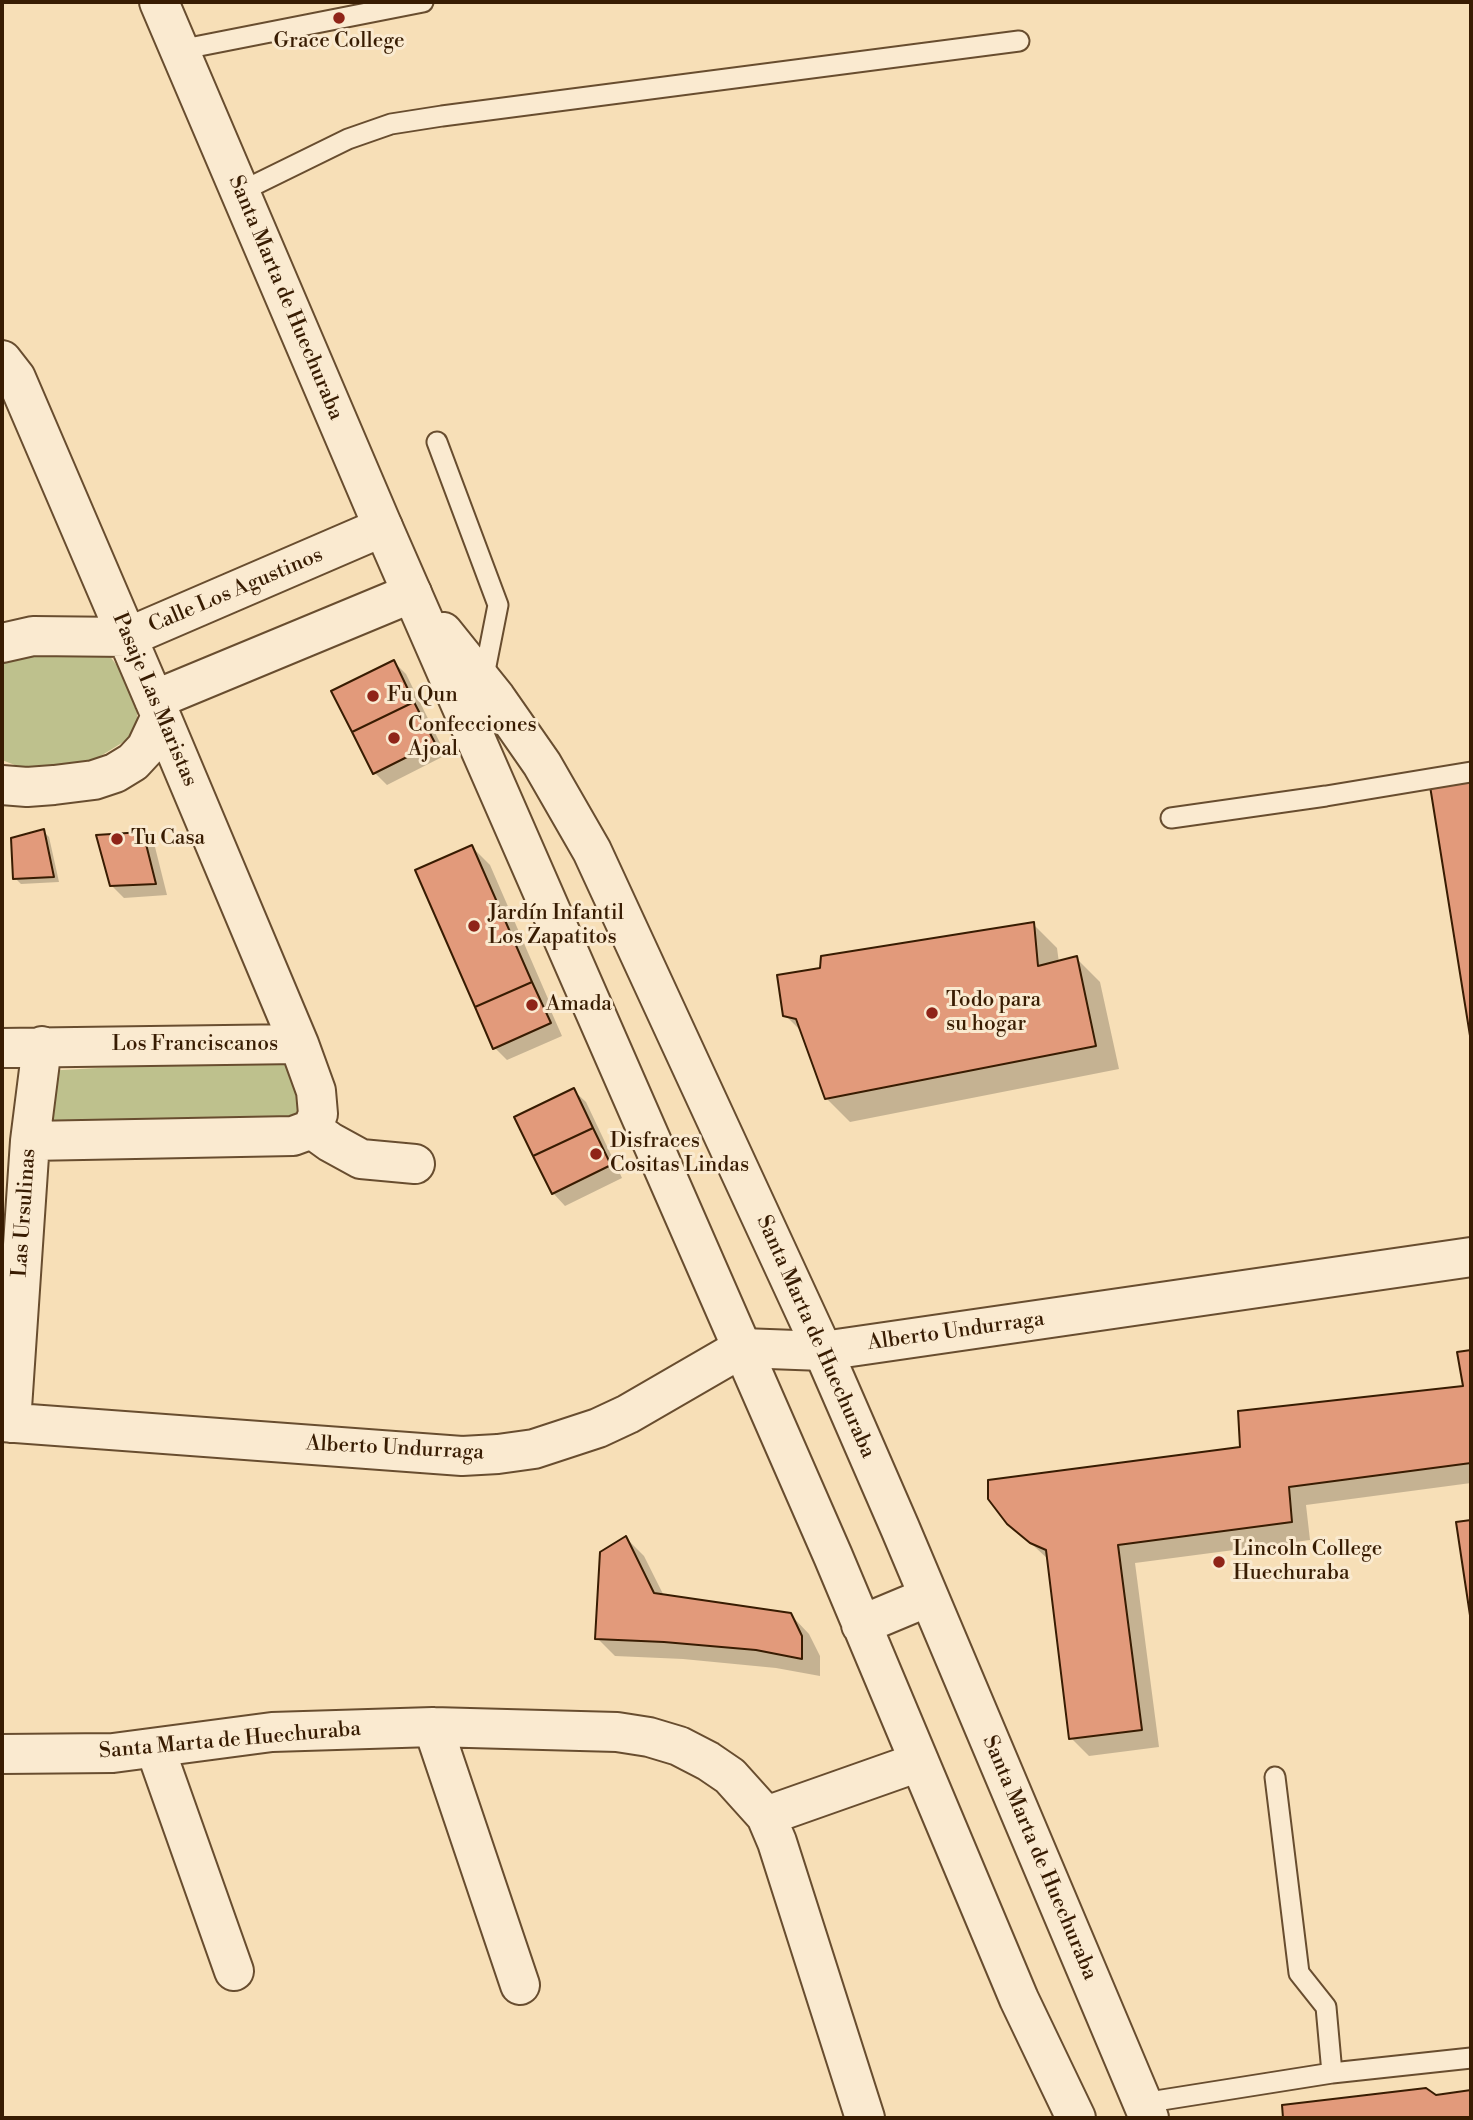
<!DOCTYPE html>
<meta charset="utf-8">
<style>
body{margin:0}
#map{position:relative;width:1473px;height:2120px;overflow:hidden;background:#f7dfb7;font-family:"Libre Bodoni",serif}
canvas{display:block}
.frame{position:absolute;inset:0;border:4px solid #381c02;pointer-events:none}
</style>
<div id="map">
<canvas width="1473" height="2120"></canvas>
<div class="frame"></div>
</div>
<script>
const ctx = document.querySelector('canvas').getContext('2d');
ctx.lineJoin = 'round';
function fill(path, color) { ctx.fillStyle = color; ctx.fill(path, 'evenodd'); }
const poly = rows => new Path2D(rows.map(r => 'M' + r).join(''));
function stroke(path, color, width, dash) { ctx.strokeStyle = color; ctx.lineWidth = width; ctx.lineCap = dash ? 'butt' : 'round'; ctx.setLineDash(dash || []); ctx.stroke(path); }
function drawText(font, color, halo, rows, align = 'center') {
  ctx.font = font + ' "Libre Bodoni",serif'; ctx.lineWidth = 6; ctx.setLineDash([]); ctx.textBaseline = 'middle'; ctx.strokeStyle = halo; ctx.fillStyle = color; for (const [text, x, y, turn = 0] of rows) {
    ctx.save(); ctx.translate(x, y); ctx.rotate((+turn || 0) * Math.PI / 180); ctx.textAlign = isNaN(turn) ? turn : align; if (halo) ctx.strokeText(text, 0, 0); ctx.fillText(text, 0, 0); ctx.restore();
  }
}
fill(poly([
 [22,651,109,655,118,667,137,712,137,729,128,739,112,749,94,760,75,766,33,769,20,767,2,760,2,658],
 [290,1057,308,1118,37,1142,45,1071]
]), '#bec18d');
fill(poly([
 [394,662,406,674,446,755,387,785,374,772],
 [1471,781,1471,1031,1432,788],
 [43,831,49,837,59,882,21,884,15,878],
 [142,834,155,847,167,895,124,898,111,885],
 [472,847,490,865,549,1001,547,1002,562,1036,507,1060,495,1048],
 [1033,924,1057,948,1059,963,1076,958,1100,982,1119,1069,850,1122,826,1098,803,1033,785,1015],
 [573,1090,586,1102,622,1178,565,1206,553,1193],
 [1471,1352,1471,1483,1306,1505,1310,1540,1135,1563,1159,1747,1089,1756,1071,1738,1049,1560,1009,1523,1242,1448,1465,1388,1459,1353],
 [626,1538,644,1556,664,1596,791,1615,809,1634,820,1656,820,1676,776,1668,683,1659,615,1656,597,1638],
 [1471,2092,1471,2118,1285,2118,1284,2107,1436,2097]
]), '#0003');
const building = poly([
 [394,660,414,702,352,732,331,691,394,660],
 [414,702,435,743,373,774,352,732,414,702],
 [1471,779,1471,1042,1430,786,1471,779],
 [44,829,54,877,13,879,11,838,44,829],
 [143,832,156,884,110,886,96,835,143,832],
 [472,845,532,982,475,1007,415,870,472,845],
 [1034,922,1038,966,1077,956,1096,1046,825,1099,796,1019,783,1016,777,975,820,968,821,956,1034,922],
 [532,982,551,1023,493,1049,475,1007,532,982],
 [574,1088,593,1128,533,1156,514,1117,574,1088],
 [593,1128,611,1165,552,1194,533,1156,593,1128],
 [1471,1350,1471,1463,1289,1487,1292,1522,1118,1545,1142,1730,1069,1739,1046,1550,1030,1543,1007,1524,988,1499,988,1480,1240,1447,1238,1411,1463,1386,1457,1352,1471,1350],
 [1471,1520,1471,1622,1456,1522,1471,1520],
 [626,1536,654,1593,791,1613,802,1636,802,1659,756,1650,664,1642,595,1639,600,1552,626,1536],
 [1426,2088,1436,2095,1471,2090,1471,2118,1283,2118,1282,2105,1426,2088]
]);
fill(building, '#e29a7b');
stroke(building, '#381c02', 2);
const service = poly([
 [179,50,423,2],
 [240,192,348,139,391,124,442,116,1019,41],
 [437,442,498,605,483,681],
 [1171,818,1326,796,1471,772],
 [1275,1777,1299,1973,1326,2007,1332,2073],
 [1143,2103,1332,2073,1471,2058]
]);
const minor = poly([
 [2,360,16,378,161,716,299,1044,316,1091,318,1114,312,1129,293,1136,30,1141],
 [2,643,33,636,128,637,383,527],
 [154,700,412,593],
 [2,785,27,787,54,785,94,780,115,773,133,762,146,748,161,716],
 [2,1048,299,1044],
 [312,1129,330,1142,361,1159,415,1164],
 [2,1422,462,1456,498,1454,534,1449,598,1428,628,1414,742,1348,823,1351,1471,1257],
 [11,1423,30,1141,42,1046],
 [433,1727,520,1985],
 [155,1748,234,1971],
 [2,1754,113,1753,272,1732,433,1727,617,1732,649,1737,679,1746,708,1761,730,1776,766,1816,777,1842,865,2118],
 [766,1816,919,1762]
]);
const tertiary = poly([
 [159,2,383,527,833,1556,1019,1999,1076,2118],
 [443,632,496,698,542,764,592,851,823,1351,900,1528,1149,2118],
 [861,1625,928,1597]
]);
stroke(service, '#684d2f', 23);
stroke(minor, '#684d2f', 42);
stroke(tertiary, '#684d2f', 42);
stroke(service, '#faead0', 19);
stroke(minor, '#faead0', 38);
stroke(tertiary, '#faead0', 38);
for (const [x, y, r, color] of [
 [339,18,7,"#8f2418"],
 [373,696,7,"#8f2418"],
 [394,738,7,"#8f2418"],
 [117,839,7,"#8f2418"],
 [474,926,7,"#8f2418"],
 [532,1005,7,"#8f2418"],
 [932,1013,7,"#8f2418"],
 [596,1154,7,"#8f2418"],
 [1219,1562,7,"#8f2418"]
]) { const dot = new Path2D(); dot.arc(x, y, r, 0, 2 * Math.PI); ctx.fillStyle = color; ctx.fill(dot); stroke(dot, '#faead0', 2.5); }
drawText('21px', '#381c02', '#faead0', [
 ["Grace College",339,42,"center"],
 ["Fu Qun",387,696],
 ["Confecciones",408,726],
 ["Ajoal",408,750],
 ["Tu Casa",131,839],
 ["Jardín Infantil",488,914],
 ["Los Zapatitos",488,938],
 ["Todo para",946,1001],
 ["su hogar",946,1025],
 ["Amada",546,1005],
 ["Disfraces",610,1142],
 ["Cositas Lindas",610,1166],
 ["Lincoln College",1233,1550],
 ["Huechuraba",1233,1574]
], 'left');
drawText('21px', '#381c02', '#faead0', [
 ["Santa Marta de Huechuraba",285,298,67],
 ["Calle Los Agustinos",236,591,-23],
 ["Pasaje Las Maristas",154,700,67],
 ["Los Franciscanos",195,1045],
 ["Las Ursulinas",25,1213,-86],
 ["Alberto Undurraga",956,1332,-8],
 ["Santa Marta de Huechuraba",815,1337,66],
 ["Alberto Undurraga",395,1449,3],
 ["Santa Marta de Huechuraba",230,1741,-5],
 ["Santa Marta de Huechuraba",1039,1858,67]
]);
</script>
